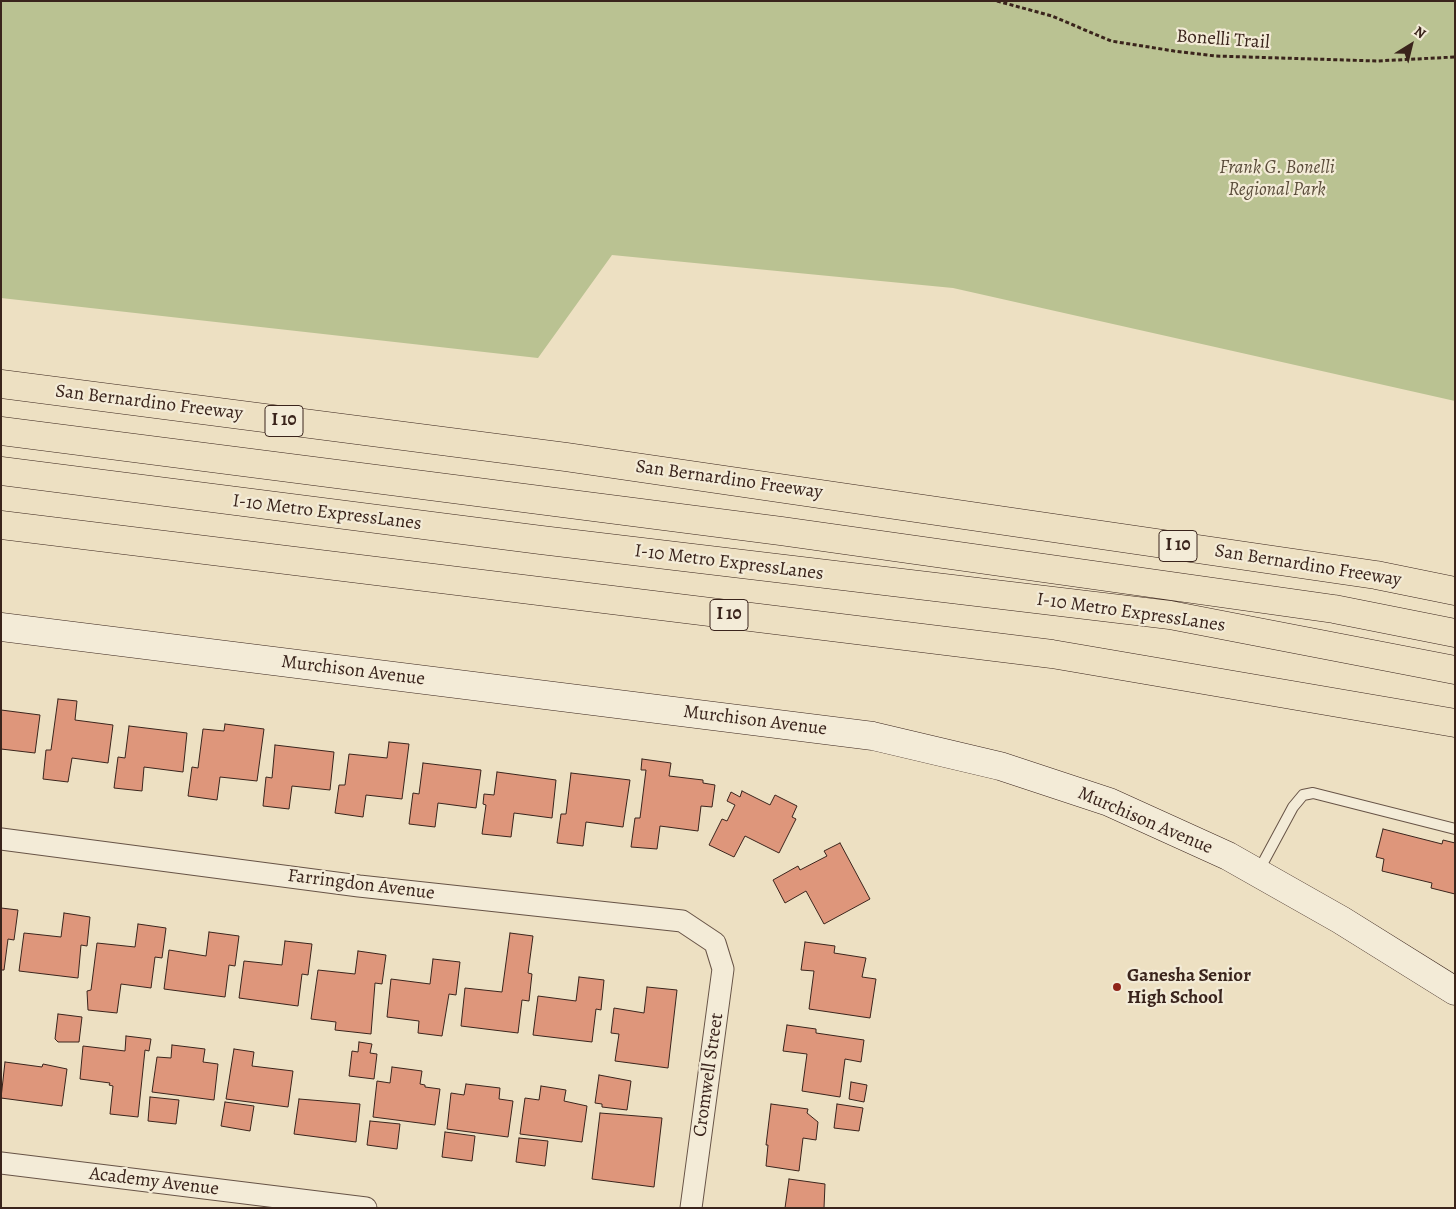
<!DOCTYPE html>
<style>
body{margin:0}
#map{position:relative;width:1456px;height:1209px;overflow:hidden;background:#ede0c2;font-family:Alegreya,serif}
canvas{display:block}
.frame{position:absolute;inset:0;border:2px solid #3a241c;pointer-events:none}
.north{position:absolute;left:1386px;top:20px;width:50px;height:50px;-webkit-text-stroke:4px #f3ebd7;paint-order:stroke;rotate:36deg;font-size:14px;font-weight:700;line-height:20px;text-align:center;color:#3a241c}
.north::after{content:'';display:block;margin:auto;width:18px;height:22px;background:#3a241c;clip-path:polygon(50% 0,100% 100%,50% 72%,0 100%)}
</style>
<div id="map">
<canvas width="1456" height="1209"></canvas>
<div class="frame"></div>
<div class="north">N</div>
</div>
<script>
const ctx = document.querySelector('canvas').getContext('2d');
ctx.lineJoin = 'round';
function fill(path, color) { ctx.fillStyle = color; ctx.fill(path, 'evenodd'); }
const poly = rows => new Path2D(rows.map(r => 'M' + r).join(''));
function stroke(path, color, width, dash) { ctx.strokeStyle = color; ctx.lineWidth = width; ctx.lineCap = dash ? 'butt' : 'round'; ctx.setLineDash(dash || []); ctx.stroke(path); }
function drawText(font, color, halo, rows, align = 'center') {
  ctx.font = font + ' Alegreya,serif'; ctx.lineWidth = 4.5; ctx.setLineDash([]); ctx.textBaseline = 'middle'; ctx.strokeStyle = halo; ctx.fillStyle = color; for (const [text, x, y, turn = 0] of rows) {
    ctx.save(); ctx.translate(x, y); ctx.rotate((+turn || 0) * Math.PI / 180); ctx.textAlign = isNaN(turn) ? turn : align; if (halo) ctx.strokeText(text, 0, 0); ctx.fillText(text, 0, 0); ctx.restore();
  }
}
fill(poly([
 [1,1,1455,1,1455,401,953,288,612,255,538,358,1,298]
]), '#bac292');
const building = poly([
 [58,699,77,701,75,720,113,725,108,763,72,758,68,782,43,779,46,750,51,750,58,699],
 [1,710,40,715,35,753,1,749,1,710],
 [225,724,264,729,257,781,220,777,217,800,188,796,192,767,198,768,203,729,224,731,225,724],
 [129,726,187,733,183,772,144,767,142,791,114,788,118,757,125,758,129,726],
 [389,742,409,744,402,799,366,795,363,817,335,813,339,785,345,785,349,754,387,758,389,742],
 [275,745,334,752,330,790,292,786,289,809,263,806,266,777,272,778,275,745],
 [642,759,671,763,669,776,703,780,703,783,715,785,712,807,701,806,698,831,660,826,657,849,631,847,635,818,640,818,646,770,641,770,642,759],
 [423,763,481,770,476,808,438,803,435,827,409,824,413,793,419,794,423,763],
 [497,772,556,780,552,818,514,813,511,837,482,834,486,805,483,804,484,794,494,795,497,772],
 [571,773,630,780,623,827,586,822,583,846,557,843,561,814,566,814,571,773],
 [742,791,770,805,775,795,797,806,792,817,796,819,779,853,745,836,734,857,709,845,722,819,727,821,735,805,727,801,731,792,740,797,742,791],
 [1383,829,1442,844,1443,840,1455,843,1455,894,1431,888,1432,883,1382,871,1384,859,1376,857,1383,829],
 [840,843,870,899,824,924,806,891,785,903,773,880,798,866,800,870,827,856,824,851,840,843],
 [1,908,18,910,14,940,8,939,4,970,1,970,1,908],
 [64,913,90,917,87,946,81,945,78,978,19,971,24,933,61,937,64,913],
 [138,924,166,928,162,958,155,957,151,988,121,984,117,1013,88,1010,87,991,91,990,97,943,135,947,138,924],
 [209,932,239,936,235,966,229,965,225,997,164,989,169,950,206,956,209,932],
 [510,933,533,936,528,973,532,974,529,1001,522,1000,518,1033,461,1026,465,988,502,992,510,933],
 [285,941,312,944,308,975,302,974,298,1006,239,998,244,961,282,965,285,941],
 [805,942,835,946,834,953,866,958,862,977,876,979,870,1018,809,1009,814,971,801,970,805,942],
 [358,951,386,955,382,984,375,983,371,1034,335,1030,336,1022,311,1019,318,970,355,974,358,951],
 [433,959,460,962,456,995,449,994,442,1036,418,1033,419,1021,387,1017,391,979,430,984,433,959],
 [579,977,604,980,601,1010,596,1009,592,1042,533,1035,538,996,576,1001,579,977],
 [647,987,677,990,668,1068,615,1061,619,1034,611,1033,614,1008,644,1013,647,987],
 [58,1014,82,1017,79,1042,58,1042,55,1039,58,1014],
 [787,1025,816,1029,816,1033,864,1040,861,1062,845,1059,840,1097,802,1091,807,1054,783,1051,787,1025],
 [126,1036,151,1039,149,1051,145,1050,138,1117,110,1114,113,1086,109,1085,110,1083,80,1079,83,1046,125,1051,126,1036],
 [359,1042,372,1044,370,1053,377,1054,374,1079,349,1076,352,1051,358,1052,359,1042],
 [172,1045,205,1049,203,1062,218,1064,214,1100,152,1092,157,1057,171,1058,172,1045],
 [234,1049,254,1052,252,1066,293,1071,288,1107,226,1099,234,1049],
 [5,1062,42,1067,43,1064,67,1069,62,1106,1,1098,5,1062],
 [392,1067,422,1071,420,1084,425,1085,425,1087,440,1089,435,1125,373,1117,377,1081,390,1083,392,1067],
 [599,1075,631,1081,627,1110,602,1107,602,1104,595,1103,599,1075],
 [851,1082,867,1085,864,1102,849,1099,851,1082],
 [466,1084,500,1088,499,1099,513,1101,508,1137,447,1129,451,1093,464,1095,466,1084],
 [541,1086,566,1090,564,1101,587,1106,582,1142,520,1134,525,1098,539,1100,541,1086],
 [150,1097,179,1100,176,1124,148,1121,150,1097],
 [299,1099,360,1104,356,1142,294,1134,299,1099],
 [225,1102,254,1106,250,1131,221,1126,225,1102],
 [771,1104,808,1109,807,1113,818,1122,816,1140,803,1138,799,1171,766,1166,768,1145,766,1145,771,1104],
 [837,1104,863,1108,859,1131,834,1128,837,1104],
 [600,1113,662,1118,654,1187,592,1179,600,1113],
 [370,1121,400,1124,397,1149,367,1145,370,1121],
 [445,1132,475,1136,472,1161,442,1157,445,1132],
 [519,1138,548,1141,545,1166,516,1162,519,1138],
 [789,1179,825,1184,824,1208,785,1208,789,1179]
]);
fill(building, '#de967b');
stroke(building, '#3a241c', 1);
const lane = poly([
 [1258,872,1293,807,1303,795,1313,793,1455,829]
]);
const street = poly([
 [1,839,359,886,682,921,715,943,723,969,691,1208],
 [1,1163,366,1208]
]);
const secondary = poly([
 [1,627,873,736,1000,766,1109,802,1228,856,1341,920,1455,991]
]);
const highway = poly([
 [1,384,566,457,1376,575,1455,591],
 [1,431,781,531,1334,609,1455,633],
 [1,471,541,540,1170,615,1455,670],
 [1,525,1052,654,1455,723]
]);
stroke(lane, '#675346', 12);
stroke(street, '#675346', 23);
stroke(secondary, '#3a241c', 29);
stroke(highway, '#3a241c', 29);
stroke(poly([
 [997,1,1052,16,1111,41,1174,51,1215,56,1377,61,1455,57]
]), '#3a241c', 3, [4, 2.5]);
stroke(lane, '#f3ebd7', 10);
stroke(street, '#f3ebd7', 21);
stroke(secondary, '#f3ebd7', 28);
stroke(highway, '#ede0c2', 28);
for (const [x, y, r, color] of [
 [1117,987,5,"#8f2418"]
]) { const dot = new Path2D(); dot.arc(x, y, r, 0, 2 * Math.PI); ctx.fillStyle = color; ctx.fill(dot); stroke(dot, '#f3ebd7', 2); }
for (const [x, y, w] of [
 [284,421,38],
 [1178,546,38],
 [729,615,38]
]) { const box = new Path2D(); box.roundRect(x - w / 2, y - 15.5, w, 31, 4); ctx.fillStyle = '#f3ebd7'; ctx.fill(box); stroke(box, '#3a241c', 1); }
drawText('bold 18px', '#3a241c', null, [
 ["I 10",284,421],
 ["I 10",1178,546],
 ["I 10",729,615]
]);
drawText('19px', '#3a241c', '#f3ebd7', [
 ["Bonelli Trail",1223,40,4],
 ["San Bernardino Freeway",149,403,7],
 ["San Bernardino Freeway",729,480,8],
 ["I-10 Metro ExpressLanes",327,513,7],
 ["I-10 Metro ExpressLanes",729,563,7],
 ["San Bernardino Freeway",1308,566,9],
 ["I-10 Metro ExpressLanes",1131,613,8],
 ["Murchison Avenue",353,671,7],
 ["Murchison Avenue",755,721,7],
 ["Murchison Avenue",1145,821,23],
 ["Farringdon Avenue",361,885,7],
 ["Cromwell Street",709,1075,-82],
 ["Academy Avenue",154,1182,7]
]);
drawText('italic 19px', '#5a4c3a', '#f3ebd7', [
 ["Frank G. Bonelli",1277,168],
 ["Regional Park",1277,190]
]);
drawText('bold 19px', '#3a241c', '#f3ebd7', [
 ["Ganesha Senior",1127,976],
 ["High School",1127,998]
], 'left');
</script>
